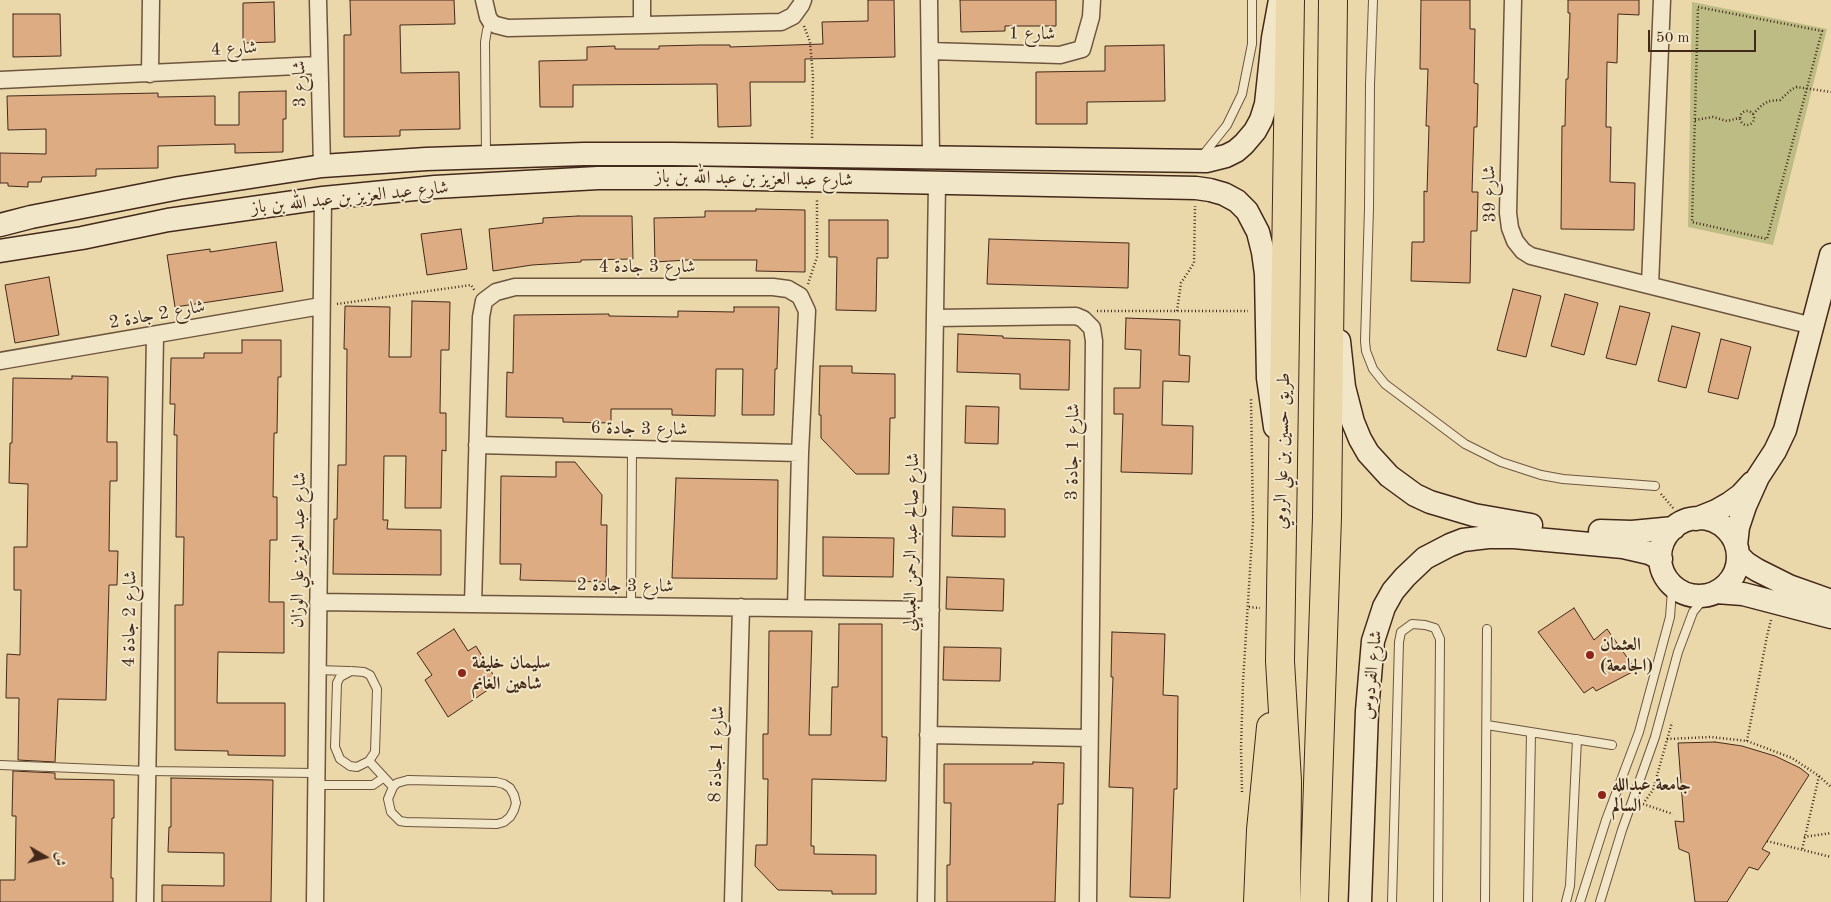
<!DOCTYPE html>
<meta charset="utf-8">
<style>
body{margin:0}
#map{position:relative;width:1831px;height:902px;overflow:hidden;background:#ead8ab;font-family:"Old Standard TT",Amiri,serif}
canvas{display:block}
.north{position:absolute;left:20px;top:832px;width:50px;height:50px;-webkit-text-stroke:4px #f1e6c8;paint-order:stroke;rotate:98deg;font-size:14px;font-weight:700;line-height:20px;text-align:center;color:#43291a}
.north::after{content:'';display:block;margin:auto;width:18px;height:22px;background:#43291a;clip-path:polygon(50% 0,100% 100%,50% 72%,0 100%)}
.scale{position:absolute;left:1648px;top:30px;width:108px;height:22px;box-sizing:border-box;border:2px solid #43291a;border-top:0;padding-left:6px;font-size:15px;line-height:18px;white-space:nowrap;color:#43291a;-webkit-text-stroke:4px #f1e6c8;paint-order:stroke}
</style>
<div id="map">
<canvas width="1831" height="902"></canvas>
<div class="north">ش</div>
<div class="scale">50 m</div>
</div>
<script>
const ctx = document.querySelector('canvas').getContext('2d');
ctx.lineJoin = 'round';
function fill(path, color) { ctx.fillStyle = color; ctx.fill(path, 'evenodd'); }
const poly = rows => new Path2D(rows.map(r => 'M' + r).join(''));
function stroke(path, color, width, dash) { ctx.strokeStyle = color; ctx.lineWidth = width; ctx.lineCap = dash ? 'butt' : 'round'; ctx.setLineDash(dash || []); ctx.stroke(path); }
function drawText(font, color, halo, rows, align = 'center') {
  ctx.font = font + ' "Old Standard TT",Amiri,serif'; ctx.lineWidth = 4; ctx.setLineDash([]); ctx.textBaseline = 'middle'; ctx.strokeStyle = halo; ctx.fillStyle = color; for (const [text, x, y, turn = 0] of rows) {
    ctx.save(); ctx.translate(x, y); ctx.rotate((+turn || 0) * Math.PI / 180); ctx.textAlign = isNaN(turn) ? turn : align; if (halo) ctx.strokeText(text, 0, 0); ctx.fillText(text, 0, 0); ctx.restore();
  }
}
fill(poly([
 [1692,2,1827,29,1773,245,1688,227]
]), '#bdbc84');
const building = poly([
 [350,0,454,0,455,24,400,25,401,73,459,72,460,129,400,130,400,136,344,137,344,35,351,35,350,0],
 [868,0,894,0,895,57,805,59,805,82,750,82,751,126,718,127,717,84,573,85,573,107,540,107,539,61,587,60,587,47,615,46,615,49,659,49,659,46,700,45,730,45,730,47,823,44,822,22,868,21,868,0],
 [960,0,1056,0,1056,26,1005,26,1005,31,961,32,960,0],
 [1421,0,1470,0,1470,29,1475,29,1474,83,1478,84,1477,127,1474,127,1472,192,1478,192,1477,231,1471,231,1470,283,1411,281,1412,242,1424,242,1424,191,1427,192,1429,126,1426,126,1428,69,1420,69,1421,0],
 [1568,0,1639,0,1639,15,1618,14,1617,63,1607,62,1606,127,1611,127,1610,182,1635,183,1634,230,1561,229,1562,126,1565,126,1566,79,1568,79,1570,13,1568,13,1568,0],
 [274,2,275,42,243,43,243,3,274,2],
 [13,14,60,14,61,56,13,57,13,14],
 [1164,45,1165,101,1087,102,1087,124,1036,124,1036,72,1105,71,1105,46,1164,45],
 [286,91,286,119,283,119,283,152,235,153,235,144,158,146,158,168,96,169,96,176,42,177,41,182,28,182,28,187,8,186,8,183,0,183,0,153,46,154,46,129,8,130,7,96,158,93,158,97,215,96,215,125,239,125,239,92,286,91],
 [756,209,805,210,805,272,756,271,757,260,687,260,655,262,654,218,705,217,705,211,756,211,756,209],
 [578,216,632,216,633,259,581,260,581,262,532,265,493,271,489,229,543,223,543,218,578,216],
 [829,220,888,220,888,258,877,258,876,311,836,310,837,257,829,257,829,220],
 [461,229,467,269,427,275,421,234,461,229],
 [989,239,1129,243,1128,288,987,284,989,239],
 [276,242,283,291,175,307,167,255,210,249,210,252,276,242],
 [49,277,59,335,15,343,5,285,49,277],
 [1513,289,1541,296,1526,357,1497,350,1513,289],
 [1565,294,1598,303,1584,355,1551,346,1565,294],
 [412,301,450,302,449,350,441,350,440,413,446,413,446,451,442,450,441,508,405,508,406,456,384,456,383,520,388,520,387,529,441,530,441,575,333,574,334,519,337,519,338,465,346,465,347,349,344,349,345,306,390,307,389,357,411,357,412,301],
 [1620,306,1650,313,1636,365,1606,358,1620,306],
 [734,307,779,307,777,369,775,369,774,415,742,415,743,369,716,369,715,416,672,415,672,409,611,409,611,423,563,422,563,418,506,417,507,372,513,373,514,315,609,314,609,316,678,317,678,311,734,312,734,307],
 [1126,318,1180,320,1179,355,1190,356,1189,382,1163,381,1162,425,1193,426,1192,474,1121,472,1123,414,1114,414,1114,388,1140,388,1141,350,1125,349,1126,318],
 [1672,326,1700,333,1686,388,1658,381,1672,326],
 [958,334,1003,336,1003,338,1070,340,1069,390,1020,389,1020,374,957,372,958,334],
 [1721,339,1751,347,1738,399,1708,392,1721,339],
 [242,340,281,340,281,377,278,377,277,433,274,433,273,497,277,497,277,540,270,540,269,602,284,602,284,653,218,652,217,703,285,703,285,756,228,755,228,751,175,750,175,605,183,605,184,537,176,537,177,435,174,435,175,404,170,404,171,358,204,358,204,353,242,353,242,340],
 [820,366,852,366,852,373,895,374,895,418,890,418,889,474,856,474,821,438,821,415,819,415,820,366],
 [72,376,108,377,107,442,117,442,117,481,110,481,109,551,118,551,117,585,109,585,106,700,58,699,55,762,18,760,19,698,6,698,7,654,20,655,21,590,14,590,14,547,27,547,28,484,9,483,10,443,12,443,13,378,72,379,72,376],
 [966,406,999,407,998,444,965,443,966,406],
 [556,462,575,462,602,495,601,525,607,525,606,582,520,580,521,564,500,564,501,476,556,477,556,462],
 [676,478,778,480,777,579,672,578,676,478],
 [953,507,1005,509,1005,537,952,536,953,507],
 [823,537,894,538,893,577,823,576,823,537],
 [947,577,1004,579,1003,611,946,609,947,577],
 [1574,608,1594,640,1607,629,1636,670,1596,691,1593,687,1584,693,1538,632,1574,608],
 [839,624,882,624,882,737,887,737,886,781,812,779,811,846,814,846,814,854,876,855,876,894,832,894,832,891,778,890,755,866,756,845,767,845,768,779,763,779,763,734,768,734,769,631,812,631,809,735,831,735,832,687,838,687,839,624],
 [454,629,468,651,476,646,498,683,448,717,425,680,432,675,417,653,454,629],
 [1112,632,1165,634,1163,695,1178,696,1177,789,1174,789,1170,898,1130,897,1133,788,1109,787,1113,677,1111,677,1112,632],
 [944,647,1001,648,1000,681,943,680,944,647],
 [1715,742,1742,746,1775,756,1800,768,1809,775,1762,849,1770,853,1758,870,1749,867,1727,902,1695,902,1689,853,1679,849,1675,821,1684,822,1678,743,1715,742],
 [1033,762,1064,763,1063,804,1058,804,1055,902,947,902,947,865,950,865,951,803,944,803,944,764,1033,764,1033,762],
 [13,771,55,773,55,779,114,780,114,818,112,818,111,878,113,878,113,902,0,902,0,880,15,880,16,816,12,816,13,771],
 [171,778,273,780,271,902,162,902,162,885,224,886,224,853,168,852,169,827,171,827,171,778]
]);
fill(building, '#deac83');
stroke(building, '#43291a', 1);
const lane = poly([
 [1373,0,1370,85,1369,208,1365,341,1366,351,1373,369,1385,384,1465,444,1501,462,1541,475,1563,479,1655,486],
 [486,155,485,42,487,30,491,22],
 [1203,155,1227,125,1242,94,1252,44,1252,0],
 [631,606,632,449],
 [317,670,349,671],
 [351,671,364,672,370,675,377,689,375,752,369,761,357,767,350,766,340,759,335,747,337,683,340,677,351,671],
 [1487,725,1612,745],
 [369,761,393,787],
 [0,765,148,771,316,773],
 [408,780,496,782,504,784,510,788,514,795,516,803,514,810,510,817,504,822,497,824,406,822,400,821,391,812,388,799,393,787,397,783,408,780],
 [316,785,373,785,383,778],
 [1392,902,1399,642,1401,632,1412,624,1425,625,1435,628,1440,639,1438,902],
 [1485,902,1487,629],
 [1528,902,1531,732],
 [1566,902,1570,886,1577,739],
 [1580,902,1606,820,1639,732,1670,617,1672,590,1668,580],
 [1600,902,1622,830,1655,737,1678,652,1693,612,1706,596]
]);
const street = poly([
 [318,0,322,166],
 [484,0,488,17,491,22,496,25,508,28,781,22,793,16,801,5,803,0],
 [642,0,642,25],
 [929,0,931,156],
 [1513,0,1508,213,1510,228,1515,241,1523,251,1531,256,1813,326],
 [930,51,1060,55,1082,49,1091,17,1092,0],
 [150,74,151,0],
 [0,80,319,65],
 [1650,285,1662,0],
 [935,318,1076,316,1083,319,1092,328,1094,341,1088,902],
 [0,361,321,306],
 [477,445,800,453],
 [318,602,931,610],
 [473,604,481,317,484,301,496,292,515,287,773,287,788,289,800,296,807,311,800,453,796,608],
 [928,735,1089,738],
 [145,902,155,336],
 [315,902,323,198],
 [733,902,741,607],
 [926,902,937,183]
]);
const secondary = poly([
 [0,225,31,217,179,188,322,166,426,159,584,154,672,154,1206,161,1226,156,1236,151,1244,144,1255,131,1261,120,1266,104,1273,38,1280,0],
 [0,251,82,238,168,220,323,198,435,187,598,178,705,178,1196,188,1210,190,1224,194,1237,201,1247,211,1258,232,1263,252,1266,274,1268,378,1275,427],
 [1339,341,1344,387,1353,422,1360,439,1368,453,1389,476,1415,495,1430,502,1474,515,1531,525],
 '1660 557a39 39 0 1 1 78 0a39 39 0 1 1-78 0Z',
 [1696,519,1716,511,1730,503,1741,495,1752,483],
 [1600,531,1632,532,1674,528],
 [1736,545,1738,527,1745,506,1758,477,1775,451,1785,430,1831,255],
 [1738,555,1746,563,1757,570,1789,586,1831,601],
 [1716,592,1743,594,1831,617],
 [1360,902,1367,711,1373,641,1384,607,1393,591,1405,577,1425,558,1450,545,1463,540,1488,537,1514,537,1623,547,1649,553,1661,559]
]);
const highway = poly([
 [1258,902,1261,830,1271,727],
 [1286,902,1287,781,1280,661,1290,0],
 [1314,902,1327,517,1333,0]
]);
stroke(lane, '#6d553e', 10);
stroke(street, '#6d553e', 19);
stroke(secondary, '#43291a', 25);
stroke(highway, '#43291a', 30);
stroke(poly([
 [1698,7,1822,31,1767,239,1692,222,1698,7],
 [804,26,810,42,813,76,812,139],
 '1740 118a7 7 0 1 1 14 0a7 7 0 1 1-14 0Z',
 [1753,114,1762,105,1769,101,1780,100,1792,89,1797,87,1831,92],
 [1695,120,1713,117,1727,121,1739,118],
 [808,284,817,257,817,199],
 [337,304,471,285,475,291],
 [1097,311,1248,311],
 [1177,311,1181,283,1194,263,1195,206],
 [1661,494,1674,509],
 [1249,607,1260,608],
 [1667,739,1711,737,1747,741,1792,758,1819,776,1802,850],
 [1747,741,1767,636,1771,620],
 [1819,776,1831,787],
 [1242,792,1241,748,1243,682,1253,522,1251,398],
 [1645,801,1653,790,1672,722],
 [1643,804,1673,814],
 [1804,837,1831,833],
 [1767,841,1831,857]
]), '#43291a', 2.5, [1, 2.5]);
stroke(lane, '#f1e6c8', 8);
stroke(street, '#f1e6c8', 16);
stroke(secondary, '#f1e6c8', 22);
stroke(highway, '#ead8ab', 28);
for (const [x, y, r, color] of [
 [1590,655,5,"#8f2418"],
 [462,673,5,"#8f2418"],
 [1602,795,5,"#8f2418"]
]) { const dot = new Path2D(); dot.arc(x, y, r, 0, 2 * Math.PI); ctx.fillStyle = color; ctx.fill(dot); stroke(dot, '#f1e6c8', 2); }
drawText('18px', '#43291a', '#f1e6c8', [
 ["شارع 1",1032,34,1],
 ["شارع 4",234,49,-3],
 ["شارع 3",300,84,-91],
 ["شارع عبد العزيز بن عبد الله بن باز",754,179,1],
 ["شارع 39",1490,194,-91],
 ["شارع عبد العزيز بن عبد الله بن باز",350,198,-6],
 ["شارع 3 جادة 4",647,267],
 ["شارع 2 جادة 2",157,315,-10],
 ["شارع 3 جادة 6",639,429,1],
 ["طريق حسين بن علي الرومي",1283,451,-89],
 ["شارع 1 جادة 3",1073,452,-89],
 ["شارع صالح عبد الرحمن العبدلي",912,542,-89],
 ["شارع عبد العزيز علي الوزان",299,550,-89],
 ["شارع 3 جادة 2",625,586,1],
 ["شارع 2 جادة 4",130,619,-89],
 ["شارع الفردوس",1372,675,-84],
 ["شارع 1 جادة 8",717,754,-88]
]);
drawText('bold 18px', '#43291a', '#f1e6c8', [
 ["العثمان",1600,645],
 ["(الجامعة)",1600,666],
 ["سليمان خليفة",472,663],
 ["شاهين الغانم",472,684],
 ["جامعة عبدالله",1612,785],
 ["السالم",1612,806]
], 'left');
</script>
